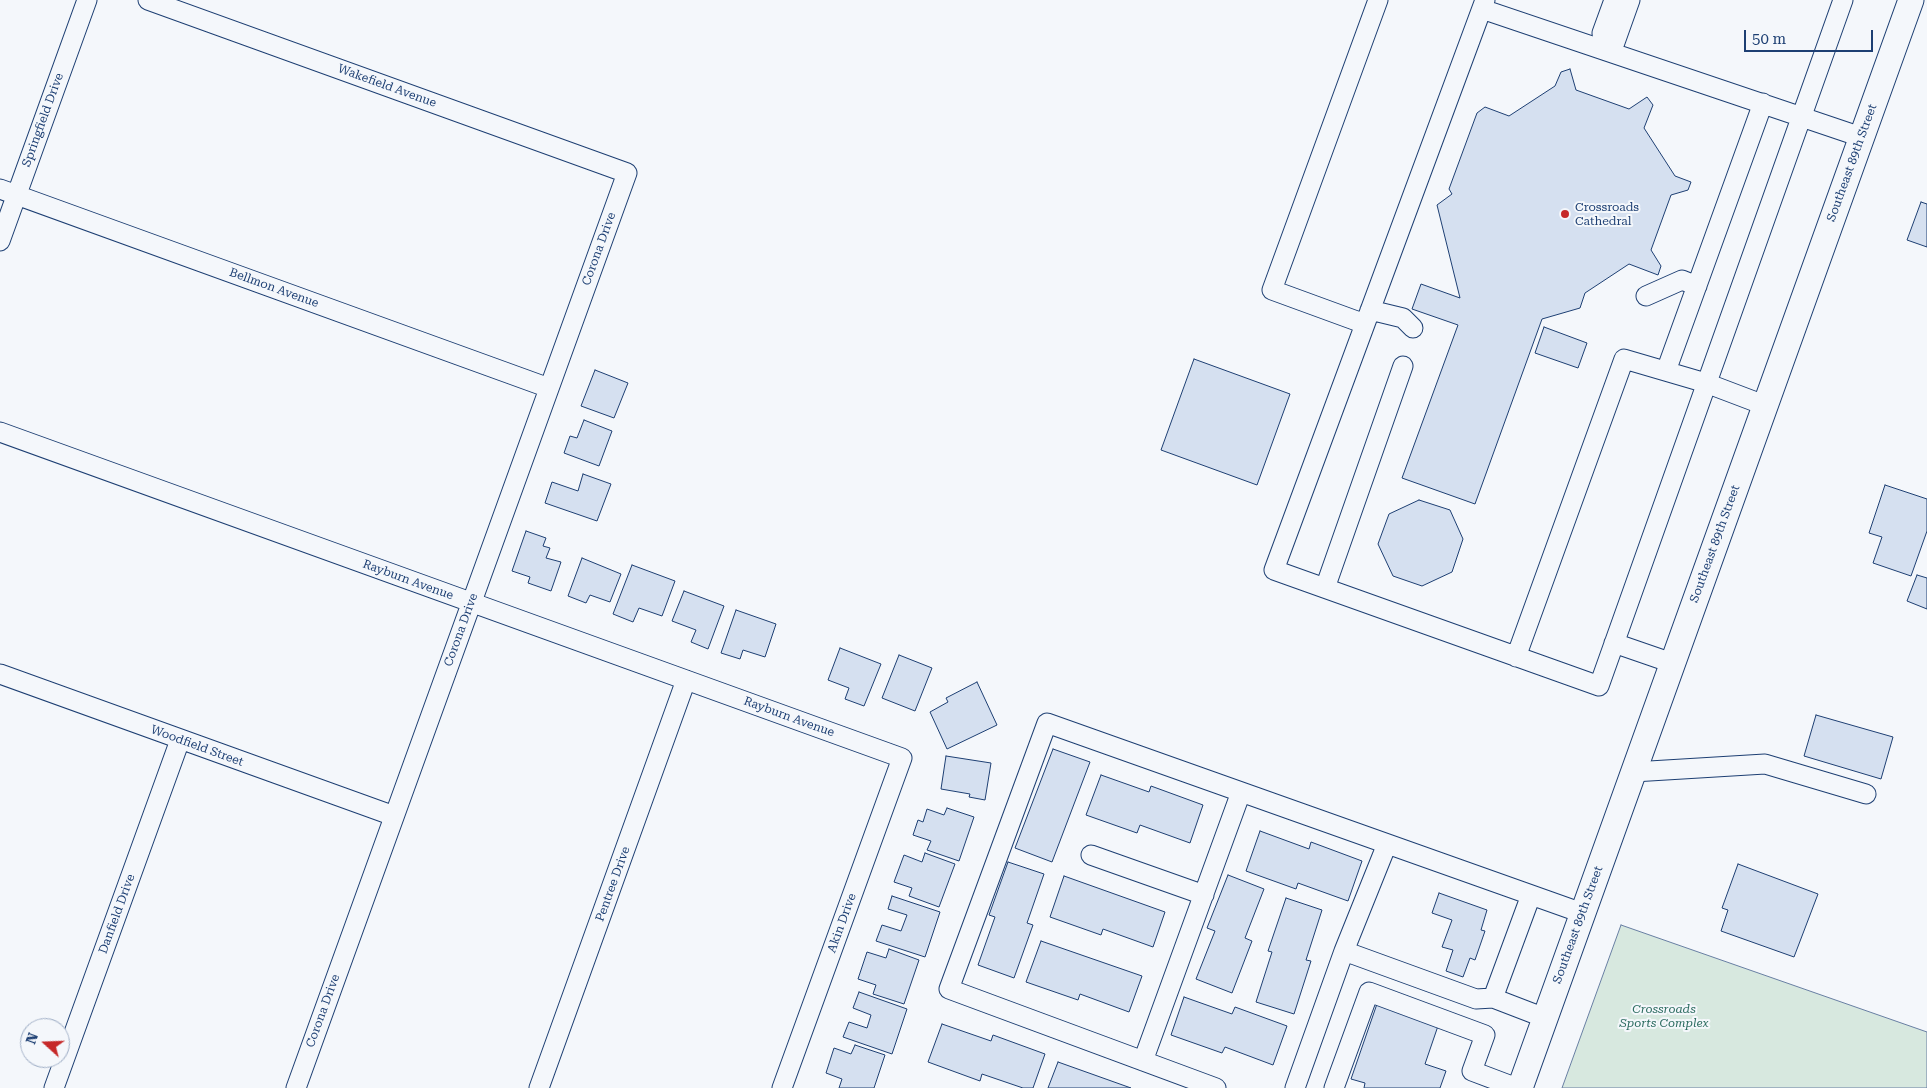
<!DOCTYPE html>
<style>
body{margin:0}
#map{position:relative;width:1927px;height:1088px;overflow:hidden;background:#f4f7fb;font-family:"Roboto Serif",serif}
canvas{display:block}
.north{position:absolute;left:20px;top:1018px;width:50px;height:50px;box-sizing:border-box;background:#f4f7fb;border:1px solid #9eadc5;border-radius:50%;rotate:290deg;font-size:14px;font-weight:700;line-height:20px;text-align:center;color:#1d3f73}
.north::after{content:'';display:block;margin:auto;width:18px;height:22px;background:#c62828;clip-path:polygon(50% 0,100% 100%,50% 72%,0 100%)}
.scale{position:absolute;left:1744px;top:30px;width:129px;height:22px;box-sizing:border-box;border:2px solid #1d3f73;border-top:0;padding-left:6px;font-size:15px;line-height:18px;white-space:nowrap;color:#1d3f73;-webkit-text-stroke:4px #f4f7fb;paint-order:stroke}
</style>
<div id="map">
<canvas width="1927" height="1088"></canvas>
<div class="north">N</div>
<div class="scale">50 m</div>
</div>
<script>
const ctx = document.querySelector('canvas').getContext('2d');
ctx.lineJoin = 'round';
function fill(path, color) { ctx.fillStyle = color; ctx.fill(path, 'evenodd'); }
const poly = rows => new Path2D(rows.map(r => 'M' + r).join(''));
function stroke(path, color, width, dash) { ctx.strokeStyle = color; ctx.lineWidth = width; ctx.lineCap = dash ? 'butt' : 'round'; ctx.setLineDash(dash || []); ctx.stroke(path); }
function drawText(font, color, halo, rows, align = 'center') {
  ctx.font = font + ' "Roboto Serif",serif'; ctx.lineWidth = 4; ctx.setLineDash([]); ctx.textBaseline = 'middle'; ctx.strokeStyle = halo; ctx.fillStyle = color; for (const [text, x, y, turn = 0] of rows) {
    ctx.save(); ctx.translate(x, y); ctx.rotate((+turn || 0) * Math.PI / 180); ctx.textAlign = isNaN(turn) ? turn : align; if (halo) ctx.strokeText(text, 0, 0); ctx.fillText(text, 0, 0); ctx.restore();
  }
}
const green = poly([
 [1621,925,1927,1032,1927,1088,1562,1088,1621,925]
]);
fill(green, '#d7e8df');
stroke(green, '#687fa3', 1);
const building = poly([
 [1570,69,1576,90,1629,109,1647,97,1653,105,1644,128,1675,176,1691,182,1688,190,1671,195,1651,250,1661,266,1658,275,1629,264,1585,293,1580,308,1542,319,1475,504,1402,478,1458,325,1412,309,1421,284,1460,298,1437,205,1452,194,1449,189,1477,113,1485,107,1509,116,1555,86,1561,72,1570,69],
 [1921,202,1927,204,1927,247,1907,240,1921,202],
 [1544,327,1587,343,1578,368,1535,353,1544,327],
 [1194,359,1290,394,1257,485,1161,450,1194,359],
 [595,370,628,383,614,418,581,406,595,370],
 [584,420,612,431,599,466,564,453,570,436,577,438,584,420],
 [583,474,611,484,597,521,545,503,552,482,578,491,583,474],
 [1885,485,1927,499,1927,531,1911,576,1873,563,1882,537,1869,533,1885,485],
 [1419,500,1450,510,1463,539,1452,572,1422,586,1393,576,1378,544,1389,514,1419,500],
 [526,531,546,538,543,546,550,548,546,558,561,562,551,591,528,583,530,577,512,571,526,531],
 [582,558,621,574,610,602,590,595,586,603,568,596,582,558],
 [632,565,675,581,662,616,639,608,633,622,613,614,632,565],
 [1917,575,1927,578,1927,609,1907,601,1917,575],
 [684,591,724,606,708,649,691,642,696,630,672,621,684,591],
 [736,610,776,624,765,657,743,650,740,659,721,653,736,610],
 [840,648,881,664,864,706,845,699,849,688,828,680,840,648],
 [899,655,932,668,915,711,882,698,899,655],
 [977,682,997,725,947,749,930,712,948,702,946,698,977,682],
 [1816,715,1893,737,1881,779,1804,756,1816,715],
 [1053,749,1090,762,1052,862,1015,848,1053,749],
 [946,756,991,763,985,800,969,797,970,794,941,789,946,756],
 [1101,775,1149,792,1151,786,1203,805,1190,843,1140,825,1137,833,1086,815,1101,775],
 [947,808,974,817,959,861,927,850,931,841,913,835,918,820,923,822,927,809,944,815,947,808],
 [1260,831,1309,849,1311,842,1362,861,1348,901,1298,883,1296,889,1246,871,1260,831],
 [925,853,955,864,939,907,909,896,912,888,894,882,904,855,922,862,925,853],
 [1008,862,1044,874,1027,923,1033,925,1014,978,978,965,995,917,989,915,1008,862],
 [1738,864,1818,894,1794,957,1721,931,1728,910,1722,908,1738,864],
 [1228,875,1264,889,1245,938,1252,941,1232,993,1196,979,1215,931,1207,928,1228,875],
 [1064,876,1165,912,1153,947,1103,929,1101,935,1050,917,1064,876],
 [1439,893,1487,910,1481,930,1485,931,1475,960,1470,958,1463,977,1446,971,1453,950,1442,947,1452,920,1432,913,1439,893],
 [892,896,940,912,925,957,876,941,882,925,901,931,907,915,888,909,892,896],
 [1286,898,1322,910,1306,960,1311,961,1294,1014,1256,1002,1272,952,1268,951,1286,898],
 [1041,941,1142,976,1129,1012,1080,994,1078,1000,1026,982,1041,941],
 [889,949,919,960,904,1004,873,994,876,985,858,979,867,952,886,958,889,949],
 [859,992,907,1009,892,1054,843,1037,849,1022,867,1028,871,1015,853,1008,859,992],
 [1184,997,1232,1014,1235,1007,1287,1026,1273,1065,1225,1047,1222,1053,1171,1035,1184,997],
 [1378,1001,1439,1023,1425,1064,1446,1071,1440,1088,1364,1088,1365,1083,1351,1079,1378,1001],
 [942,1024,991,1041,993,1035,1045,1054,1033,1088,1023,1088,982,1074,980,1081,928,1062,942,1024],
 [855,1045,885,1055,874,1088,839,1088,842,1079,826,1073,834,1048,851,1054,855,1045],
 [1058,1062,1131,1088,1048,1088,1058,1062]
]);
fill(building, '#d5e0f0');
stroke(building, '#1d3f73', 1);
const minor = poly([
 [148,0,627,173,296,1088],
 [1485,0,1274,570,1599,686,1843,0],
 [1614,0,1602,33,1604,50,1614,45,1630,0],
 [1482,9,1861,137],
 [0,189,549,388],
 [0,241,87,0],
 [1646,296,1682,280,1697,286],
 [1370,310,1403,318,1413,328],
 [1365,324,1272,290,1378,0],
 [1666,371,1763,103],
 [0,432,902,758,782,1088],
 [1325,588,1403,366],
 [1614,643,1672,663],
 [1516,657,1624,359,1706,383,1764,405],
 [0,674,394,816],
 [1633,772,1765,764,1866,794],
 [1091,855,1204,895],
 [1344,951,1387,844],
 [1493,998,1531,895],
 [1143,1061,1241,792],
 [54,1088,180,740],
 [539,1088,686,680],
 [1216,1088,949,989,1047,723,1582,913],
 [1295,1088,1344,951,1476,999,1493,998,1545,1018],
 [1334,1088,1369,992,1485,1035,1472,1071,1517,1088]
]);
const major = poly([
 [1520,1088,1911,0]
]);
stroke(minor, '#1d3f73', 21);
stroke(major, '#1d3f73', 27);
stroke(minor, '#f4f7fb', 19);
stroke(major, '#f4f7fb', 25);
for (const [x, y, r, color] of [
 [1565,214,5,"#c62828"]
]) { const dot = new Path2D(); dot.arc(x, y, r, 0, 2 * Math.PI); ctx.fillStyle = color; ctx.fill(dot); stroke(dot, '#f4f7fb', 2); }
drawText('12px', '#1d3f73', '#f4f7fb', [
 ["Wakefield Avenue",387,86,20],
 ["Springfield Drive",43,120,-70],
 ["Southeast 89th Street",1852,163,-70],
 ["Corona Drive",599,249,-70],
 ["Bellmon Avenue",274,288,20],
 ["Southeast 89th Street",1715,544,-70],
 ["Rayburn Avenue",408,580,20],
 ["Corona Drive",461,630,-70],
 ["Rayburn Avenue",789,717,20],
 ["Woodfield Street",197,746,20],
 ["Pentree Drive",613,884,-70],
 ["Danfield Drive",117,914,-70],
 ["Akin Drive",842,923,-70],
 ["Southeast 89th Street",1578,925,-70],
 ["Corona Drive",323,1011,-70]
]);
drawText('12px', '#1d3f73', '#f4f7fb', [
 ["Crossroads",1575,207],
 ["Cathedral",1575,221]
], 'left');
drawText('italic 12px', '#2c6c60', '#f4f7fb', [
 ["Crossroads",1664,1009],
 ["Sports Complex",1664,1023]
]);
</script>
